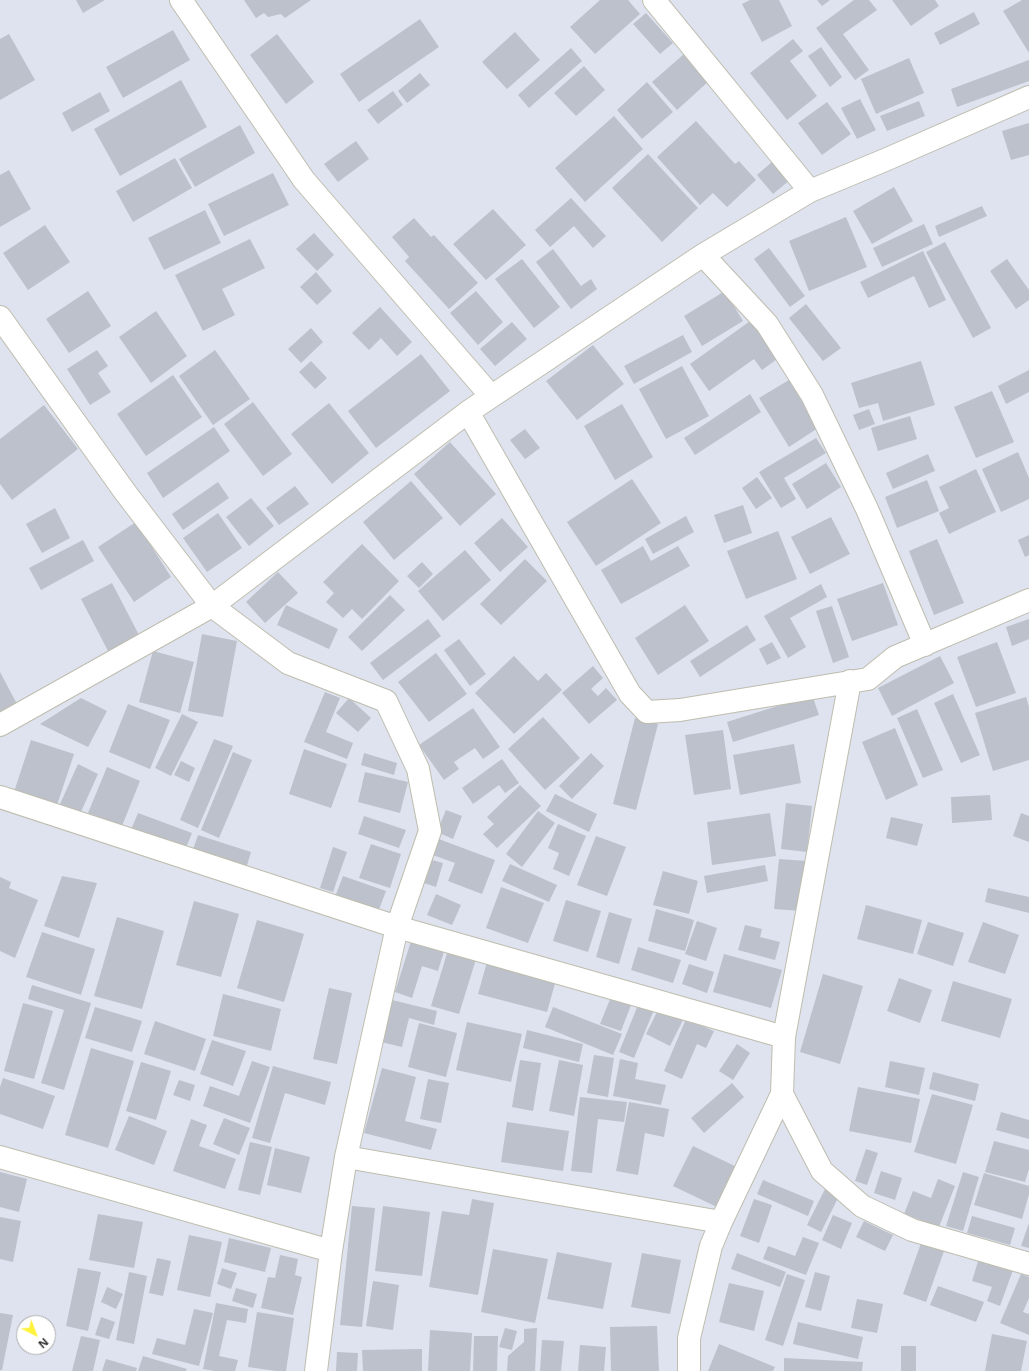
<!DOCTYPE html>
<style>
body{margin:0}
#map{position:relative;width:1029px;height:1371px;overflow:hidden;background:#dee3ef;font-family:"Open Sans",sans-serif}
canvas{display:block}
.north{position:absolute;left:16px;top:1315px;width:40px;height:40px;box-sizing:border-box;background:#fff;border:1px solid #ababab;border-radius:50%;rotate:138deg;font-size:11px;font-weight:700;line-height:16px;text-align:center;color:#2d2d2d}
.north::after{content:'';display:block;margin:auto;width:14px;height:18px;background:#fff23b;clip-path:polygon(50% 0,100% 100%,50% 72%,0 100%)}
</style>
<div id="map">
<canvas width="1029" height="1371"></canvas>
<div class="north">N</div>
</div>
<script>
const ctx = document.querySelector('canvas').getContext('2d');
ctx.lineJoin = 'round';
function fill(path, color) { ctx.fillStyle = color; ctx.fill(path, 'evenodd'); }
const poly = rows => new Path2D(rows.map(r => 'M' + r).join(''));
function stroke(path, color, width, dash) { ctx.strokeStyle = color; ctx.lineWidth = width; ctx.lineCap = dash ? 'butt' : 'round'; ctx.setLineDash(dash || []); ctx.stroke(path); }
fill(poly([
 [76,0,105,0,83,13],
 [244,0,311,0,285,18,281,14,268,17,264,13,256,18],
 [600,0,628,0,640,14,595,54,570,27],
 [750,0,779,0,792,26,762,42,742,4],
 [817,0,830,0,822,6],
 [854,0,869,0,877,10,843,34,869,70,855,80,816,28],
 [892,0,935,0,939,6,911,26],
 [1022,0,1029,0,1029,53,1003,11],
 [974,12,980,24,940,45,934,33],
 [646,13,673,43,660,54,633,24],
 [420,19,439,47,359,102,340,74],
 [173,30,190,60,123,98,106,67],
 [515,32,540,60,507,89,482,62],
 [9,34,35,80,0,100,0,39],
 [277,34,314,82,286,104,250,55],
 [793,39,803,51,790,61,817,96,787,120,750,73],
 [821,47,842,77,830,87,808,56],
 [571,48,582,61,529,108,518,95],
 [684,54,709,81,677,110,652,82],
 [909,58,924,93,876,114,861,79],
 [1029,60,1029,81,957,107,951,89],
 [584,66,605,90,576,116,554,93],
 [420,73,430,85,407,103,398,91],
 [181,80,207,127,120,176,94,129],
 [647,82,673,112,642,139,617,110],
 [393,91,403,105,378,124,367,110],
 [100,92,110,111,72,132,62,113],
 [860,99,876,130,857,139,841,108],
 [919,101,925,116,887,131,880,116],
 [827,102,851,134,822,155,798,123],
 [614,116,643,149,585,202,555,168],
 [696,121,735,164,739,161,756,180,727,207,713,193,700,205,657,157],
 [1029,123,1029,155,1011,160,1002,131],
 [240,125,255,153,195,187,179,159],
 [356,141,369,159,338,182,324,164],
 [648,154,698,208,662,242,612,188],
 [175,158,192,188,133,222,116,191],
 [773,161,790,180,773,194,757,175],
 [9,170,31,209,0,227,0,175],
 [273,173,289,205,224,236,208,204],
 [894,187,913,221,872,244,853,211],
 [571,198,606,236,593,248,574,226,550,247,535,230],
 [982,206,987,216,939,237,935,226],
 [493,209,526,245,486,280,453,244],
 [205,210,221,243,164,270,148,238],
 [846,217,867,267,809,291,789,241],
 [414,218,431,237,434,235,478,283,449,309,405,261,409,257,392,237],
 [924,224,933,244,882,267,873,248],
 [45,225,70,262,28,290,3,253],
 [314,233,334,255,317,271,296,249],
 [250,239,265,268,222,289,235,315,203,331,175,275],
 [945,242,991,328,973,338,926,252],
 [769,248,805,296,790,307,754,259],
 [553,249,581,286,591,279,597,289,571,309,536,262],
 [923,251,946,300,929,308,914,276,868,298,860,282],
 [522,259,560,307,534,328,495,279],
 [1007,259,1029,290,1029,300,1016,309,990,271],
 [316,272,332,291,317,305,300,287],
 [88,291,111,326,69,353,46,319],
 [476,291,503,322,478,345,450,313],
 [725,291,743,321,702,346,684,316],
 [806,304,841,348,823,361,789,318],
 [380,307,412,342,397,356,381,338,369,350,352,333],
 [156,311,187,356,151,383,119,337],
 [753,319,780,357,762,370,754,359,709,391,690,364],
 [512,322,527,339,495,366,480,349],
 [311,328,323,342,301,363,288,349],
 [683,335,692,352,634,384,624,366],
 [593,345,624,384,577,420,546,381],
 [97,350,108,366,98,373,111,392,90,405,67,369],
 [215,350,250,399,213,425,179,376],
 [421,354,450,391,376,448,348,411],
 [311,361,327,378,315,389,299,372],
 [921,361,935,405,883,421,878,403,859,408,851,383],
 [682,366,709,416,666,439,639,389],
 [1029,370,1029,392,1006,404,998,386],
 [173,375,202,417,146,456,117,414],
 [789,380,818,428,789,447,759,398],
 [992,391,1014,442,976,458,954,407],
 [750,394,761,412,695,455,684,438],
 [253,402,292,454,263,476,224,424],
 [329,403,369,453,332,484,291,434],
 [622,404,653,457,615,480,584,426],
 [44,405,78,449,12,500,0,484,0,439],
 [869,409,875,424,859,430,853,415],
 [910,416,917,439,878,451,871,428],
 [214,427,230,451,163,498,147,473],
 [525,429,540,448,525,459,510,440],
 [816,438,826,453,784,478,796,499,781,508,759,472],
 [450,442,496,494,460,526,414,474],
 [1018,452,1029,478,1029,499,1001,512,982,469],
 [928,454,935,471,893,489,886,473],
 [826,463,841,487,807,509,792,484],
 [976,469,996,512,949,534,939,513,949,508,939,487],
 [757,477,772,498,756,509,742,488],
 [632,479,661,523,596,566,567,522],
 [927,480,939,511,897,528,885,497],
 [411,481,443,518,394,560,363,522],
 [218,482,229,498,183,530,172,514],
 [295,486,309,504,279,525,266,508],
 [251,498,274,526,249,546,226,517],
 [743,505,752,533,724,543,714,515],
 [55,508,70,538,42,553,26,524],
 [218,513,242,548,207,572,183,538],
 [686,516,694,532,653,554,645,539],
 [831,517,850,554,810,574,791,537],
 [502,518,528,547,500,572,474,543],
 [136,522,171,577,134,602,98,547],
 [778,531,797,579,746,599,727,551],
 [1029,535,1029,555,1025,557,1018,540],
 [937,539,964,603,934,615,909,551],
 [83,540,94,561,41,590,29,568],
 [362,544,399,581,362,619,352,609,343,618,326,602,334,593,323,582],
 [643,546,651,561,678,546,690,566,621,604,601,570],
 [465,550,491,580,443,621,418,591],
 [525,559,547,581,501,625,480,604],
 [422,562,433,574,419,588,407,576],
 [278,572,298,593,265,623,246,602],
 [112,583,139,635,108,651,81,599],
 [883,583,898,625,852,641,837,599],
 [821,584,827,597,790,618,806,647,788,658,764,616],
 [390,595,405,610,362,651,348,637],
 [286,605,338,629,329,649,277,625],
 [685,605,709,641,658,675,635,638],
 [832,606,849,657,833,663,816,611],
 [428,619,441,636,383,680,370,663],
 [1029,619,1029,639,1012,646,1006,627],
 [747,625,756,640,700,677,690,661],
 [202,634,237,641,223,717,188,711],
 [459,639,486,674,470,686,444,650],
 [772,642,781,658,767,665,759,649],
 [997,642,1016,693,976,707,957,657],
 [153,651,194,662,180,713,139,702],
 [436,653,467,694,429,722,398,682],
 [514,656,538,681,546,673,562,690,514,734,475,693],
 [940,656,954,683,892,716,878,688],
 [593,666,603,678,591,689,598,696,606,688,617,700,589,724,562,693],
 [0,672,18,706,0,715],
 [325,692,340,698,326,732,353,743,347,759,304,742],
 [953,694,980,755,961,763,934,703],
 [812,695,819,715,733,742,727,722],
 [1026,697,1029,707,1029,760,993,771,975,713],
 [81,698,107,711,88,747,40,724],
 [349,698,371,718,358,732,336,713],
 [128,704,170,720,150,769,109,752],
 [473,708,500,747,483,759,475,748,454,762,459,769,444,780,419,745],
 [917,709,943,770,923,778,897,718],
 [182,714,198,722,171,776,155,768],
 [543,717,580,758,545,790,508,749],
 [635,718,658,724,636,810,613,804],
 [895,728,918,785,886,800,862,742],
 [723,730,731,789,694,795,685,735],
 [214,739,233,746,198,828,180,820],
 [31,740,74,754,57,805,14,792],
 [794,744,801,783,740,795,733,755],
 [304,749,347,764,331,808,289,794],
 [233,752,252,760,219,838,201,830],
 [364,753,397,763,394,775,361,765],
 [591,753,604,766,572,799,559,786],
 [502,759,519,783,505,793,499,785,473,804,462,788],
 [181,761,195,768,189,782,174,775],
 [78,764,98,774,80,814,60,804],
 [107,767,140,781,122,826,88,813],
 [365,772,408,782,400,813,358,802],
 [520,785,541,806,497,848,483,834,494,824,487,817],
 [555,794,597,814,589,832,546,811],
 [990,795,992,820,952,823,951,797],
 [786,803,812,806,807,852,781,849],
 [446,810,462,816,453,839,437,832],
 [538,811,555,823,522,867,506,854],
 [138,813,192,833,184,853,130,832],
 [770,813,776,856,712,865,707,822],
 [1021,813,1029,816,1029,842,1013,836],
 [364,816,406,830,399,848,358,834],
 [891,817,923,824,917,846,886,838],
 [558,824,586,836,569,876,553,869,559,853,548,848],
 [198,835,251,852,245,872,191,855],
 [596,836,626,847,607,896,577,885],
 [436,838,495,860,482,894,448,881,455,863,430,854],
 [371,844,401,854,390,888,359,878],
 [333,847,347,852,333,892,320,888],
 [425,858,443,863,436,887,418,881],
 [779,859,807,861,802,911,774,909],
 [510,864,557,885,549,902,502,881],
 [765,865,768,881,707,893,704,876],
 [663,871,698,881,689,914,653,905],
 [62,876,97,883,79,938,44,926],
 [343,876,386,891,378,912,335,897],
 [0,877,11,882,9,888,38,900,15,958,0,951],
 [501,887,544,903,528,943,486,928],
 [988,888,1029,897,1029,913,985,902],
 [436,894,461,905,452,925,427,915],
 [566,900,601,911,588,952,553,941],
 [194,901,239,914,221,977,176,965],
 [866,905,922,920,913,954,857,939],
 [656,909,694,920,685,951,648,941],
 [609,912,632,919,619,964,596,957],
 [117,917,164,931,142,1009,94,996],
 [257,920,304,934,284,1002,237,988],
 [697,921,717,928,706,961,685,954],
 [928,922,964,933,953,966,917,954],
 [983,922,1019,935,1005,974,968,962],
 [745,925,762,929,760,937,780,942,775,960,738,950],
 [42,932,95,949,81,995,26,977],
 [412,938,445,948,438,971,422,966,412,998,395,992],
 [638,947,681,960,673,983,631,970],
 [448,950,476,959,459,1014,431,1006],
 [724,954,782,970,771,1008,713,992],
 [487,962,556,980,547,1012,478,994],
 [689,964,714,972,707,993,682,984],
 [823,974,863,986,840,1064,800,1052],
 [899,978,932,990,920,1023,887,1011],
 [953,981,1012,999,1000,1038,941,1021],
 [32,985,91,1003,64,1090,41,1083,64,1010,28,999],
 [329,988,352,993,337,1064,313,1059],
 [613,992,633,1000,621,1031,600,1024],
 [223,994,281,1009,271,1051,213,1036],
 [392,1000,437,1011,434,1025,409,1018,402,1047,381,1042],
 [640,1000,656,1005,634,1058,619,1052],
 [23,1003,53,1011,34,1079,4,1071],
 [95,1007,142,1021,132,1052,85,1038],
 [553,1007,622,1034,613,1055,545,1027],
 [659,1008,683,1020,670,1046,646,1034],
 [686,1019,714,1031,706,1048,697,1044,682,1079,664,1071],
 [155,1021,206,1039,195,1071,144,1054],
 [467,1022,522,1034,511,1082,456,1070],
 [419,1023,457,1033,446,1077,408,1067],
 [527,1030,583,1044,579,1062,523,1048],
 [212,1040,246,1051,233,1086,200,1074],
 [737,1044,750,1053,733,1080,719,1071],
 [91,1048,134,1061,108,1148,65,1135],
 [594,1055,614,1058,608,1097,587,1093],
 [620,1059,638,1063,635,1079,666,1085,661,1105,613,1096],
 [520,1060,541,1063,533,1111,512,1107],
 [559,1060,583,1065,574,1116,549,1111],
 [252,1061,270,1067,250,1123,203,1106,210,1086,239,1096],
 [890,1061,925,1068,919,1095,885,1087],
 [141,1062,171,1071,156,1120,126,1111],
 [273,1066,331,1082,325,1105,285,1093,270,1143,252,1138],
 [382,1068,416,1077,405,1121,437,1129,431,1150,364,1133],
 [933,1072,979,1084,975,1101,929,1089],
 [3,1078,55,1096,43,1129,0,1114,0,1087],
 [428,1079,449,1083,441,1123,420,1119],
 [179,1080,195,1085,190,1101,173,1095],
 [732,1083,744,1097,704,1133,691,1118],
 [858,1087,920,1099,911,1143,849,1131],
 [932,1094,973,1105,956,1164,914,1152],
 [580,1097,627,1102,624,1122,598,1119,592,1173,571,1171],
 [629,1102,669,1109,664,1137,645,1133,638,1175,616,1171],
 [1001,1112,1029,1120,1029,1139,996,1130],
 [129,1116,167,1131,154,1165,115,1150],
 [224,1118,250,1128,239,1155,213,1144],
 [191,1119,207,1125,199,1146,236,1159,225,1189,173,1171],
 [507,1122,569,1131,563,1171,501,1162],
 [994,1141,1029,1150,1029,1169,1025,1182,985,1172],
 [250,1142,272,1147,260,1195,238,1190],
 [693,1146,739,1168,719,1208,673,1186],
 [275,1148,310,1157,301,1193,267,1185],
 [866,1149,878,1153,867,1185,855,1181],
 [881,1171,902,1178,895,1200,874,1193],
 [0,1172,27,1179,19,1212,0,1207],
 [963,1172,979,1177,963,1231,946,1226],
 [984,1173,1029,1186,1029,1194,1022,1219,974,1205],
 [938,1179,955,1186,939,1227,904,1214,913,1191,931,1198],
 [763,1180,814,1201,808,1216,757,1194],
 [825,1189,839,1196,821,1232,807,1225],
 [472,1199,494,1203,478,1295,429,1287,442,1211,469,1215],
 [754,1199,772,1205,759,1243,740,1236],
 [352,1206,375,1208,362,1327,340,1325],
 [383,1206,430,1212,422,1276,375,1271],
 [98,1214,143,1222,134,1268,89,1260],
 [833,1215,852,1223,841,1249,822,1240],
 [972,1216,1015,1228,1010,1245,967,1233],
 [0,1217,21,1221,13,1262,0,1259],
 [864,1221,893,1235,885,1251,856,1237],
 [1029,1223,1029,1248,1021,1246],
 [189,1235,222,1242,210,1297,177,1290],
 [803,1237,819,1243,806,1275,763,1259,768,1246,795,1256],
 [229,1238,271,1248,265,1272,224,1262],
 [921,1243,944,1251,926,1302,903,1294],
 [493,1249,548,1259,535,1323,481,1312],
 [557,1252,612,1263,603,1309,547,1299],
 [642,1253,681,1260,670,1314,631,1307],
 [737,1253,786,1272,780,1287,731,1269],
 [280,1255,298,1259,295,1275,302,1277,293,1315,261,1308,268,1277,275,1278],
 [157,1258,171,1261,163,1296,149,1293],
 [979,1258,1013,1270,1000,1306,987,1301,992,1287,972,1281],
 [78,1268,101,1272,88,1331,66,1326],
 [222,1268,237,1273,231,1289,217,1284],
 [129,1272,147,1276,134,1344,116,1340],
 [815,1272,830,1276,821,1311,805,1307],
 [787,1274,805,1280,783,1346,765,1340],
 [1021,1274,1029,1277,1029,1298,1023,1312,1029,1314,1029,1335,1000,1323],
 [373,1281,399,1285,393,1330,366,1326],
 [729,1283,764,1291,754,1331,719,1322],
 [938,1286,984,1302,976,1322,930,1305],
 [107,1287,123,1294,116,1309,101,1302],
 [236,1288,257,1294,253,1308,232,1301],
 [857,1299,883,1304,877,1333,851,1328],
 [216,1303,248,1309,246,1323,227,1320,219,1356,238,1360,235,1371,214,1371,203,1369],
 [194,1309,213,1313,199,1366,152,1354,157,1338,185,1345],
 [257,1312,294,1318,286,1371,276,1371,248,1367],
 [0,1313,13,1315,2,1370,0,1370],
 [101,1317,115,1322,109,1339,95,1335],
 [798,1322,863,1337,858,1359,793,1344],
 [657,1326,659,1371,611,1371,610,1327],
 [505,1328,517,1331,512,1350,499,1347],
 [537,1328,535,1371,507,1371,508,1356,524,1342,524,1329],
 [430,1330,472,1333,470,1371,428,1371],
 [992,1334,1027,1341,1021,1371,985,1371],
 [81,1336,100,1340,93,1371,72,1371],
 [474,1336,498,1336,497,1371,473,1371],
 [542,1340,564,1341,561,1371,540,1371],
 [719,1344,775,1367,773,1371,708,1371],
 [580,1345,606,1347,604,1371,578,1371],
 [901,1346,916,1346,916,1371,901,1371],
 [422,1349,422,1371,363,1371,362,1350],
 [337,1352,358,1353,357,1371,336,1371],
 [143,1356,187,1369,186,1371,138,1371],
 [784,1358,863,1362,862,1371,784,1371],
 [106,1359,137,1368,136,1371,102,1371]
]), '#bcc1cb');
const street = poly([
 [181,0,304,180,491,396],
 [654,0,810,191],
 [703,255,767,324,812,395,867,509,925,645],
 [0,317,125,492,212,606,288,663,386,701,418,769,430,831,397,927,346,1157,331,1251,316,1371],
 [468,412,630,694,647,712,680,710,868,679,895,657,1029,600],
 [0,725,212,606,468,412,703,255,810,191,885,160,1029,97],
 [0,797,397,927,784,1037],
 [782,1094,822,1171,862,1206,912,1230,1029,1264],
 [0,1157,331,1251],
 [346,1157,721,1222],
 [689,1371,689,1338,711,1246,721,1222,782,1094,784,1037,850,681]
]);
stroke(street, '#bebdae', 24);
stroke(street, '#fff', 22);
</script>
